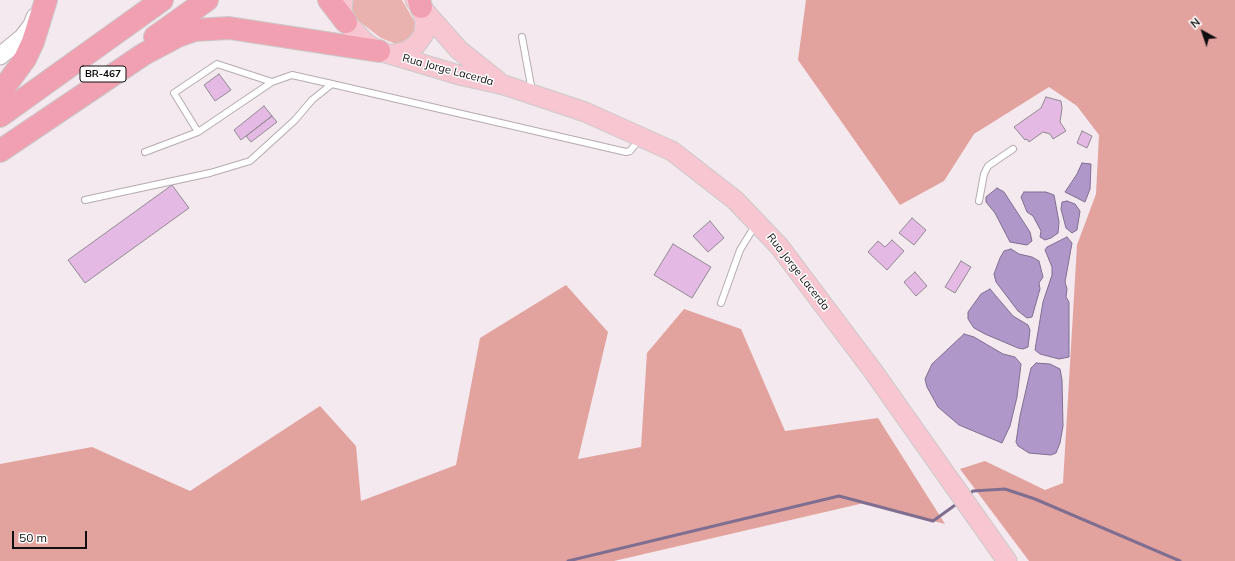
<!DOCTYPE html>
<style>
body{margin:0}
#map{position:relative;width:1235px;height:561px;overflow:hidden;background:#f3e9ee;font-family:Mulish,sans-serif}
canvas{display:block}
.north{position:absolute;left:1183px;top:12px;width:40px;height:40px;-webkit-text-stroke:3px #fff;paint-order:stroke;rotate:320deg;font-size:11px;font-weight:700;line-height:16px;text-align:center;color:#110e0f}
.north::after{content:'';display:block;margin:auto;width:14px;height:18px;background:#110e0f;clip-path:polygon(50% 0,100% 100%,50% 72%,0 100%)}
.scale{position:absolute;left:12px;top:531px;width:75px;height:18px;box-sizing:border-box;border:2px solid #110e0f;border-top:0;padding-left:5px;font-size:12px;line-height:14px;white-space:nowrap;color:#110e0f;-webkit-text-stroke:3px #fff;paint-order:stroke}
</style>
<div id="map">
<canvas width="1235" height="561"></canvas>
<div class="north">N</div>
<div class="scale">50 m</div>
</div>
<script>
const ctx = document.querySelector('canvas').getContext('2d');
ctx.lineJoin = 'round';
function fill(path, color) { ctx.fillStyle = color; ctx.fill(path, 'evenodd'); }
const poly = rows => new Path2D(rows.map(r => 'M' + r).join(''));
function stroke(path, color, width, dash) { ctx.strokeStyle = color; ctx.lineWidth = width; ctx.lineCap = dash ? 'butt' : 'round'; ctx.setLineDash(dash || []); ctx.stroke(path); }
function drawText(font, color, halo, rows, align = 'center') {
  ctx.font = font + ' Mulish,sans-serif'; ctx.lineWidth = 3; ctx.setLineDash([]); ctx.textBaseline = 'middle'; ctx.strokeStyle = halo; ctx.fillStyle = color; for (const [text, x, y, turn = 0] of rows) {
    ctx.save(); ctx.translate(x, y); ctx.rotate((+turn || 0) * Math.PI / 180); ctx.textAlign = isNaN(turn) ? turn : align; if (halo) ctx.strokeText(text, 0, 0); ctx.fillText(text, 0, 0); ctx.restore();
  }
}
fill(poly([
 [351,0,402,0,417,26,416,31,408,41,398,45,381,38,356,19,351,8]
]), '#e9b2ae');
fill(poly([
 [806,0,1235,0,1235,561,1029,561,960,469,985,461,1045,490,1063,483,1077,245,1096,194,1099,135,1077,106,1049,87,974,134,944,181,900,205,798,60],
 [566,285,608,332,578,459,641,447,647,353,684,309,741,329,785,431,878,418,945,524,864,503,614,561,0,561,0,464,92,447,190,491,320,406,356,446,361,501,456,465,480,338]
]), '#e2a39f');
const water = poly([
 [1082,163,1091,164,1090,189,1085,202,1065,192,1077,174,1082,163],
 [997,188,1004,192,1030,232,1032,241,1027,245,1010,242,995,213,986,202,986,197,997,188],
 [1024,192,1046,192,1054,195,1059,222,1058,233,1051,238,1045,240,1040,237,1041,231,1033,216,1027,212,1021,197,1024,192],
 [1067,201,1075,204,1080,211,1077,230,1072,233,1066,228,1061,209,1062,202,1067,201],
 [1067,237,1072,243,1065,282,1067,289,1066,297,1069,302,1069,357,1059,359,1040,354,1035,350,1043,302,1052,275,1052,267,1045,250,1047,247,1067,237],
 [1011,249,1019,254,1032,257,1039,261,1043,277,1039,283,1040,289,1032,317,1027,318,1018,311,996,282,994,274,1000,258,1004,251,1011,249],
 [990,289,1013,316,1028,325,1030,330,1028,347,1023,349,1018,348,985,334,974,328,968,319,968,312,981,294,990,289],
 [964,334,974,337,1003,354,1015,357,1021,364,1017,397,1010,426,1002,443,959,425,938,407,927,387,925,379,932,364,964,334],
 [1036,363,1050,364,1060,369,1062,380,1063,426,1060,443,1056,453,1051,455,1029,453,1018,446,1016,442,1020,416,1031,368,1036,363]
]);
fill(water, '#b097c9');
stroke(water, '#806e91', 1);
stroke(poly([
 [968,495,973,491,1005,489,1035,499,1180,561],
 [568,561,839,496,933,521,958,503]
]), '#806e91', 3);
const building = poly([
 [219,74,231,90,215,101,204,85,219,74],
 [1046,97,1061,101,1062,108,1060,122,1066,131,1053,139,1050,134,1043,132,1029,142,1027,139,1025,140,1014,127,1041,108,1046,97],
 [264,106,272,116,241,140,234,130,264,106],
 [272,116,277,122,251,142,246,136,272,116],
 [1082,131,1092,136,1087,148,1077,143,1082,131],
 [172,185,189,208,85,283,68,260,172,185],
 [912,218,926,230,914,245,899,233,912,218],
 [710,221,724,238,708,252,693,236,710,221],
 [892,240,904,251,887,270,868,252,878,241,885,247,892,240],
 [673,244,711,267,692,298,654,275,673,244],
 [961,261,971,267,955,293,945,287,961,261],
 [915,272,927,286,916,296,904,282,915,272]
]);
fill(building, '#e4b9e4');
stroke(building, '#918a91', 1);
const lane = poly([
 [522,37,532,91],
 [198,132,174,93,217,64,272,82],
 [145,152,198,132,272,82,292,75,332,84],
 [85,200,210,173,250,161,295,120,312,100,332,84,626,152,630,151,639,140],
 [979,201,984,174,988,166,1013,149],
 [721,303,740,250,756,224]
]);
const secondary = poly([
 [0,56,23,37,32,25,35,17]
]);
const primary = poly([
 [343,0,342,11,346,22,366,43,379,51,459,75,504,85,585,112,672,151,735,200,779,246,873,371,1007,561],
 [415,0,459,50,498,81],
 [392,55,407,51,416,45,424,34,425,22,421,7]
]);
const highway = poly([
 [329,0,346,22],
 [419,0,421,7],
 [155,37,207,0],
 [0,93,25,59,33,42,46,0],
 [0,116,162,0],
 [0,151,144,54,178,36,195,30,229,28,379,51]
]);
stroke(lane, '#b5abb0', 8);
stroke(secondary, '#b5abb0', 19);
stroke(primary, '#cbcaca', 21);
stroke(highway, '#cbcaca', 24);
stroke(lane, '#fff', 6);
stroke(secondary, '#fff', 17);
stroke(primary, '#f7c6d1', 19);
stroke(highway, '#f1a0b2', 22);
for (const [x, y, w] of [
 [103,74,46]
]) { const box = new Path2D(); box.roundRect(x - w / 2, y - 8, w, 16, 3); ctx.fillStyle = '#fff'; ctx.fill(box); stroke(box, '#110e0f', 1); }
drawText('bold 10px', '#110e0f', null, [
 ["BR-467",103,74]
]);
drawText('11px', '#110e0f', '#fff', [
 ["Rua Jorge Lacerda",448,70,15],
 ["Rua Jorge Lacerda",798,272,52]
]);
</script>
